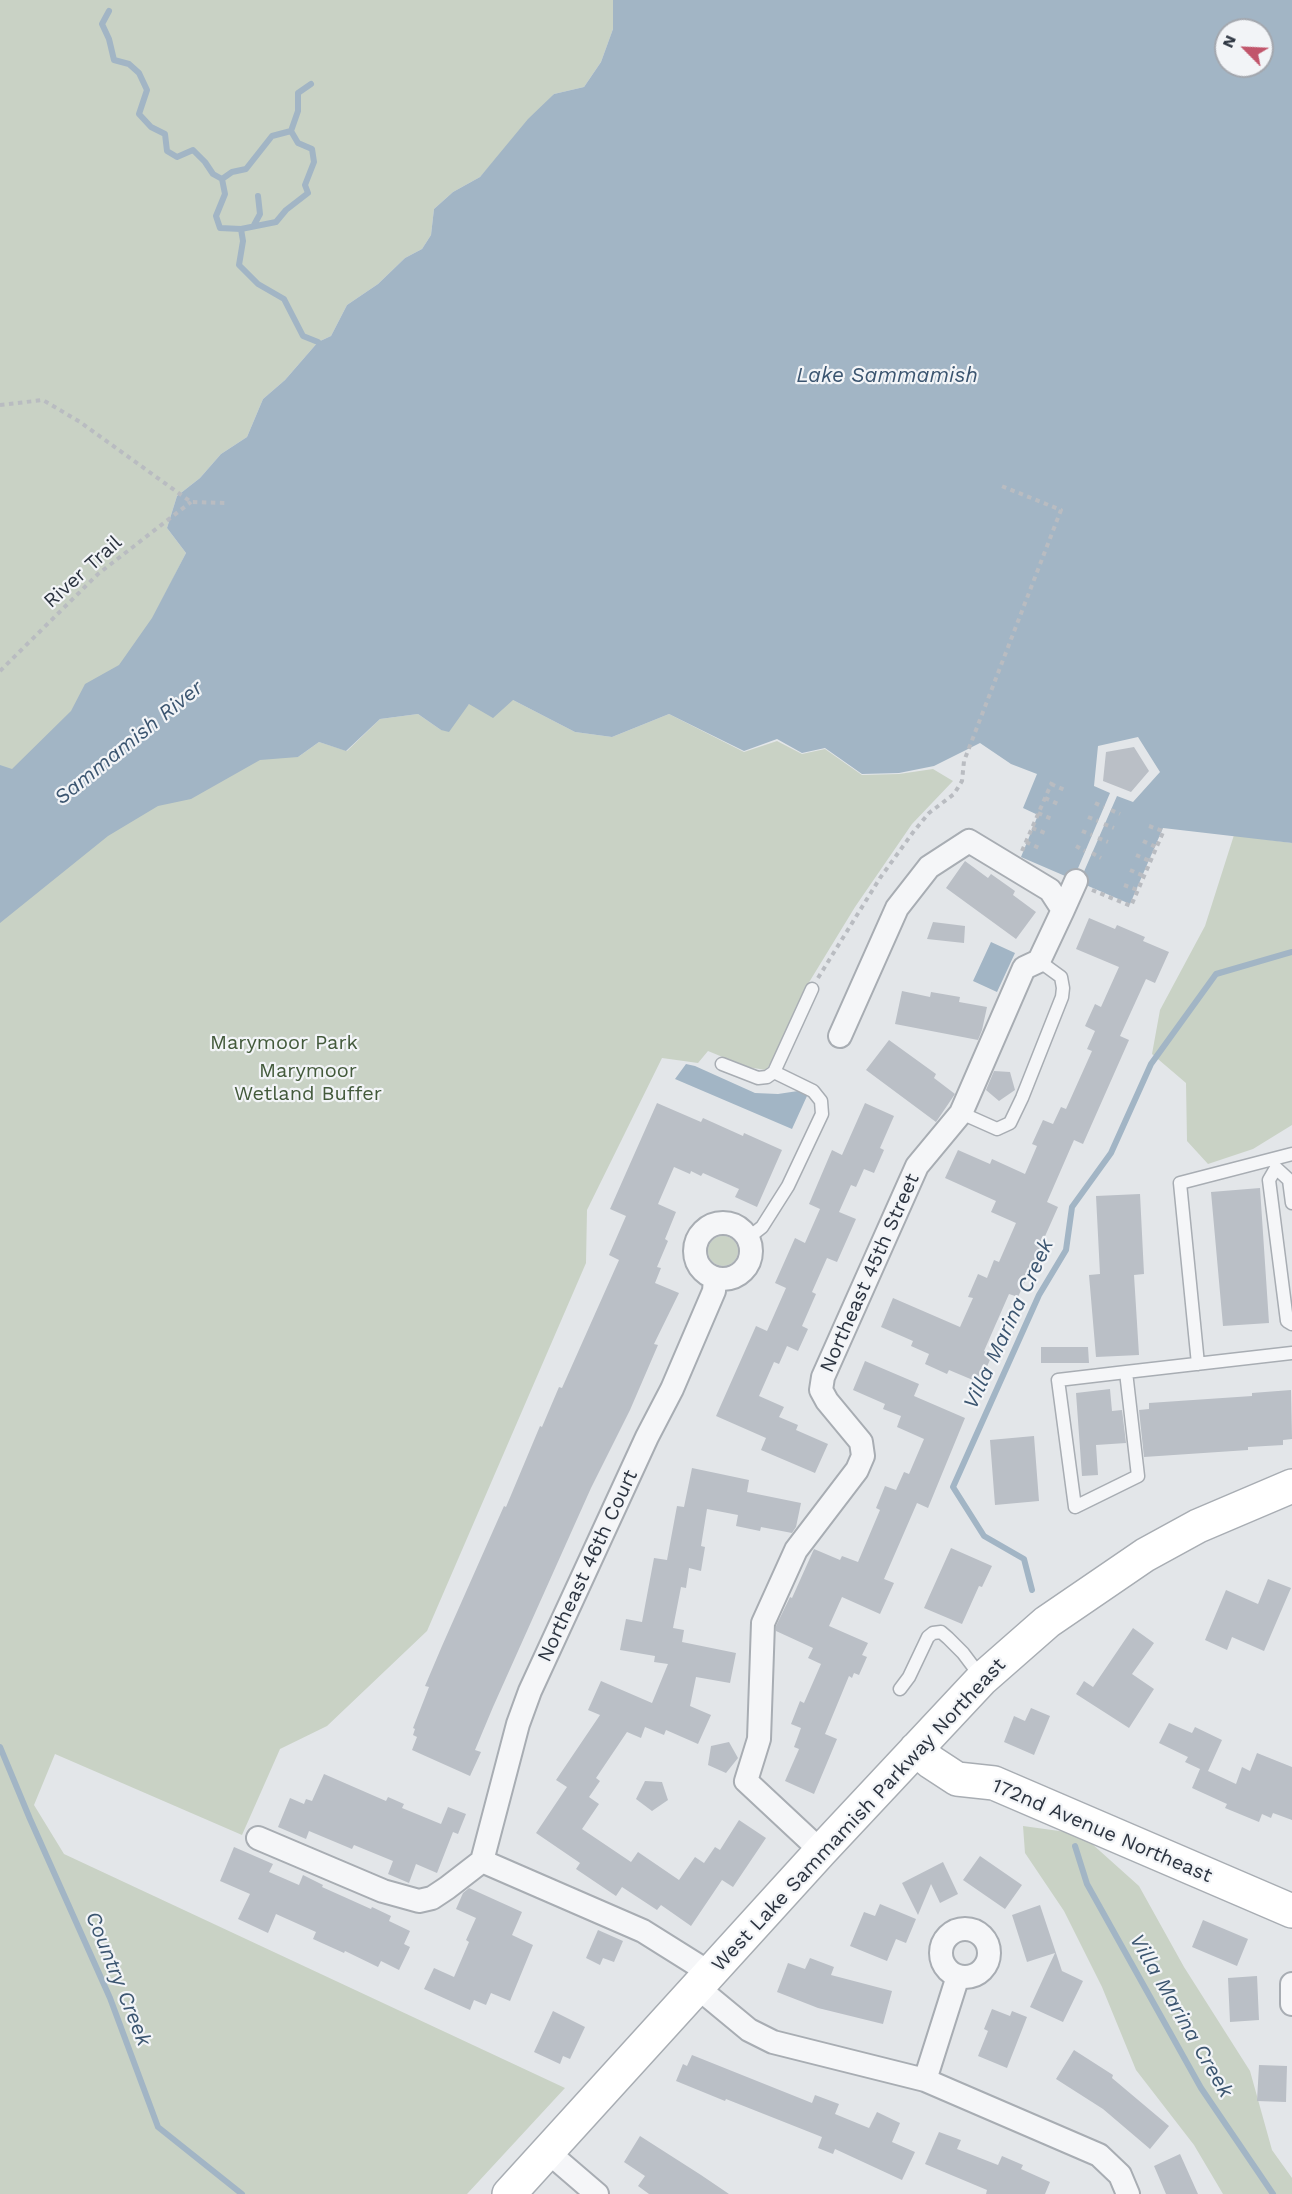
<!DOCTYPE html>
<style>
body{margin:0}
#map{position:relative;width:1292px;height:2194px;overflow:hidden;background:#e3e6e9;font-family:"Work Sans",sans-serif}
canvas{display:block}
.north{position:absolute;left:1214px;top:18px;width:60px;height:60px;box-sizing:border-box;background:#f2f4f7;border:2px solid #a3a7ae;border-radius:50%;rotate:294deg;font-size:16px;font-weight:700;line-height:24px;text-align:center;color:#2c3440}
.north::after{content:'';display:block;margin:auto;width:21px;height:27px;background:#c1556b;clip-path:polygon(50% 0,100% 100%,50% 72%,0 100%)}
</style>
<div id="map">
<canvas width="1292" height="2194"></canvas>
<div class="north">N</div>
</div>
<script>
const ctx = document.querySelector('canvas').getContext('2d');
ctx.lineJoin = 'round';
function fill(path, color) { ctx.fillStyle = color; ctx.fill(path, 'evenodd'); }
const poly = rows => new Path2D(rows.map(r => 'M' + r).join(''));
function stroke(path, color, width, dash) { ctx.strokeStyle = color; ctx.lineWidth = width; ctx.lineCap = dash ? 'butt' : 'round'; ctx.setLineDash(dash || []); ctx.stroke(path); }
function drawText(font, color, halo, rows, align = 'center') {
  ctx.font = font + ' "Work Sans",sans-serif'; ctx.lineWidth = 4.5; ctx.setLineDash([]); ctx.textBaseline = 'middle'; ctx.strokeStyle = halo; ctx.fillStyle = color; for (const [text, x, y, turn = 0] of rows) {
    ctx.save(); ctx.translate(x, y); ctx.rotate((+turn || 0) * Math.PI / 180); ctx.textAlign = isNaN(turn) ? turn : align; if (halo) ctx.strokeText(text, 0, 0); ctx.fillText(text, 0, 0); ctx.restore();
  }
}
fill(poly([
 [0,0,613,0,613,29,601,62,584,87,554,94,480,177,453,192,434,209,431,235,422,249,405,258,378,284,347,305,331,336,318,342,285,380,263,399,247,437,221,454,200,478,177,496,167,528,186,553,153,618,298,757,319,742,347,751,380,719,418,714,441,730,469,704,513,700,575,732,612,737,669,714,744,752,777,741,802,754,825,749,862,775,899,774,933,769,953,781,912,824,855,907,808,984,782,1044,766,1070,747,1067,708,1051,698,1063,662,1058,587,1210,586,1263,427,1631,327,1726,280,1749,242,1835,55,1754,34,1805,64,1854,565,2088,467,2194,0,2194],
 [1234,835,1292,843,1292,1125,1253,1149,1208,1164,1187,1141,1186,1083,1152,1054,1160,1010,1205,926],
 '708 1251a15 15 0 1 1 30 0a15 15 0 1 1-30 0Z',
 [1023,1826,1081,1834,1139,1886,1184,1967,1250,2071,1272,2150,1292,2178,1292,2194,1223,2194,1194,2145,1136,2070,1102,1987,1064,1911,1025,1853]
]), '#c9d2c5');
fill(poly([
 [613,0,1292,0,1292,843,1163,828,1130,904,1021,857,1038,815,1023,808,1037,774,1011,764,980,743,934,766,899,773,862,774,825,748,802,753,777,739,744,751,669,714,612,737,575,732,513,700,493,718,469,704,449,732,441,730,418,714,380,719,346,751,319,742,298,757,260,760,191,799,158,806,108,836,0,923,0,765,12,769,71,711,85,684,119,665,152,618,186,553,167,528,177,496,200,478,221,454,247,437,263,399,285,380,318,342,331,336,347,305,378,284,405,258,422,249,431,235,434,209,453,192,480,177,528,119,554,94,584,87,601,62,613,29],
 [1226,30,1262,30,1262,66,1226,66],
 [991,942,1015,953,997,992,973,981],
 [686,1064,695,1066,755,1093,778,1094,798,1091,807,1096,792,1129,675,1079]
]), '#a2b5c5');
fill(poly([
 [1138,737,1160,772,1133,802,1117,796,1079,883,1073,880,1110,793,1094,786,1098,746]
]), '#e3e6e9');
stroke(poly([
 [109,11,102,24,109,39,114,60,129,64,139,73,147,90,139,114,151,127,165,134,167,151,177,157,193,150,205,162,213,174,222,179,225,194,216,216,220,228,241,229,243,241,239,265,258,284,284,299,303,336,318,342],
 [222,179,232,172,246,169,272,136,291,131,298,111,298,93,311,84],
 [254,225,260,214,258,196],
 [241,229,276,222,286,210,308,193,305,185,314,162,312,149,298,143,291,131],
 [1032,1590,1024,1559,984,1536,953,1487,1039,1295,1066,1250,1072,1207,1111,1153,1151,1064,1216,974,1292,952],
 [0,1747,30,1819,110,1998,158,2127,242,2194],
 [1075,1846,1087,1884,1201,2088,1273,2194]
]), '#a2b5c5', 6);
fill(poly([
 [1134,747,1149,771,1131,792,1103,781,1106,752],
 [965,861,988,878,991,874,1015,891,1013,895,1036,912,1016,939,946,888],
 [1089,918,1115,929,1117,925,1145,937,1143,941,1169,952,1155,983,1146,979,1120,1036,1129,1040,1083,1144,1074,1140,1047,1202,1058,1207,1018,1297,1009,1294,984,1351,992,1355,980,1383,949,1370,947,1374,925,1364,929,1354,911,1346,913,1341,881,1327,893,1298,960,1327,973,1298,968,1297,978,1274,987,1278,994,1260,999,1262,1016,1223,991,1212,996,1201,945,1178,958,1150,990,1164,992,1159,1025,1174,1037,1146,1032,1144,1043,1120,1053,1124,1061,1107,1066,1109,1092,1051,1087,1049,1095,1031,1085,1026,1095,1004,1101,1007,1119,967,1076,949],
 [933,922,965,926,964,943,927,939],
 [902,991,930,997,931,992,960,997,959,1002,987,1007,982,1030,978,1040,895,1024],
 [889,1040,936,1074,934,1078,955,1094,936,1122,866,1070],
 [994,1071,1010,1072,1015,1090,999,1101,986,1090],
 [657,1103,701,1122,703,1118,743,1136,744,1133,782,1150,757,1207,735,1197,739,1189,703,1173,701,1176,691,1171,690,1174,674,1167,658,1204,676,1212,665,1239,668,1241,657,1267,661,1268,655,1283,679,1293,654,1344,658,1345,630,1410,591,1488,493,1707,475,1750,481,1752,470,1776,412,1750,417,1737,413,1735,415,1729,413,1728,429,1687,425,1686,442,1646,504,1506,506,1507,540,1426,542,1427,559,1387,562,1388,619,1260,609,1255,626,1216,610,1209],
 [865,1103,894,1116,880,1148,884,1150,874,1173,864,1169,856,1187,851,1185,839,1212,856,1219,837,1262,827,1258,812,1292,816,1294,802,1326,808,1329,798,1351,787,1346,779,1364,774,1362,759,1396,784,1407,779,1417,798,1425,796,1430,828,1444,815,1473,761,1450,766,1438,716,1416,756,1326,767,1331,786,1288,775,1283,795,1238,805,1243,820,1209,809,1204,832,1150,842,1155],
 [1260,1188,1269,1323,1223,1326,1211,1192],
 [1140,1194,1144,1274,1134,1275,1139,1355,1096,1357,1089,1275,1100,1274,1096,1196],
 [1041,1347,1088,1347,1089,1363,1041,1363],
 [865,1361,919,1384,914,1396,965,1418,928,1508,917,1503,884,1579,894,1583,880,1614,842,1597,829,1626,868,1643,862,1655,867,1657,859,1675,854,1673,852,1678,849,1676,825,1734,837,1739,814,1794,785,1781,799,1749,794,1747,801,1728,791,1724,800,1701,804,1703,821,1664,808,1658,813,1648,776,1631,776,1626,790,1597,792,1598,814,1549,840,1560,842,1556,858,1562,880,1510,876,1508,885,1486,896,1490,904,1472,909,1474,924,1439,897,1427,901,1416,883,1409,885,1404,853,1390],
 [1110,1389,1112,1411,1122,1410,1126,1443,1096,1445,1098,1475,1082,1476,1076,1393],
 [1291,1390,1292,1439,1283,1440,1283,1445,1248,1447,1248,1450,1144,1457,1139,1410,1149,1409,1149,1403,1252,1396,1252,1393],
 [1034,1436,1039,1501,995,1505,990,1440],
 [692,1468,749,1480,747,1492,801,1503,796,1527,792,1533,761,1527,760,1531,736,1526,738,1515,707,1509,701,1546,705,1547,701,1571,689,1568,686,1588,681,1587,673,1628,684,1630,682,1642,736,1653,730,1683,696,1677,690,1706,711,1715,698,1744,666,1730,664,1735,645,1727,641,1738,627,1732,596,1778,600,1781,589,1797,599,1804,582,1829,631,1862,638,1852,679,1880,695,1857,704,1863,715,1847,720,1850,739,1820,766,1838,733,1887,722,1880,691,1926,661,1905,657,1910,622,1887,616,1896,576,1869,580,1863,536,1833,567,1787,556,1780,600,1715,588,1710,601,1681,652,1703,668,1664,654,1662,655,1656,620,1650,626,1619,642,1622,654,1558,667,1560,677,1506,684,1507],
 [951,1548,992,1566,982,1587,979,1586,962,1624,924,1608],
 [1268,1579,1291,1588,1264,1651,1232,1637,1227,1650,1205,1640,1226,1590,1258,1604],
 [1133,1628,1154,1643,1132,1674,1154,1689,1129,1728,1076,1694,1084,1681,1093,1687],
 [1031,1708,1050,1716,1034,1755,1004,1742,1014,1716,1025,1721],
 [1169,1723,1192,1733,1195,1727,1222,1740,1208,1771,1236,1784,1242,1767,1250,1771,1257,1753,1292,1767,1292,1820,1273,1813,1271,1818,1262,1814,1259,1822,1225,1808,1227,1804,1192,1788,1200,1769,1185,1762,1188,1757,1159,1743],
 [729,1742,738,1758,726,1773,708,1765,711,1746],
 [324,1774,386,1801,388,1797,404,1804,402,1808,441,1824,448,1807,466,1814,458,1834,453,1832,437,1873,416,1864,409,1883,388,1874,393,1861,354,1845,352,1849,309,1831,306,1839,278,1827,290,1798,304,1804,306,1799,312,1801],
 [645,1781,662,1782,668,1800,652,1811,636,1799],
 [234,1847,273,1864,269,1872,299,1885,303,1875,323,1885,322,1887,371,1909,372,1907,391,1916,389,1921,410,1931,404,1944,410,1947,399,1970,381,1961,378,1967,345,1951,344,1953,313,1939,316,1932,276,1914,268,1933,238,1919,250,1894,220,1881],
 [980,1856,1022,1885,1005,1909,963,1880],
 [943,1862,958,1894,940,1903,931,1884,918,1915,902,1883],
 [469,1888,522,1912,512,1935,533,1945,510,2001,491,1993,486,2005,474,2000,470,2010,424,1989,434,1968,454,1977,469,1942,466,1940,476,1918,456,1909,463,1893],
 [880,1904,916,1919,906,1943,896,1939,887,1961,850,1946,864,1912,875,1916],
 [1040,1905,1062,1971,1083,1981,1063,2022,1030,2007,1055,1953,1027,1962,1012,1915],
 [1203,1920,1248,1939,1237,1966,1192,1947],
 [598,1930,623,1941,614,1962,603,1958,600,1965,586,1958],
 [810,1958,834,1967,831,1975,892,1991,883,2024,818,2008,777,1992,788,1963,805,1969],
 [1257,1976,1259,2020,1230,2022,1228,1978],
 [992,2009,1010,2016,1012,2011,1027,2017,1007,2068,978,2056,988,2031,984,2029],
 [553,2011,585,2027,570,2059,563,2056,560,2064,534,2052],
 [1074,2050,1113,2075,1112,2078,1169,2126,1150,2149,1103,2109,1056,2079],
 [692,2055,812,2103,815,2095,839,2104,835,2114,869,2128,877,2112,900,2123,892,2142,915,2152,902,2180,835,2149,833,2154,818,2148,822,2137,726,2099,725,2101,676,2081,683,2064,687,2066],
 [1259,2065,1287,2066,1286,2102,1257,2101],
 [939,2132,961,2140,957,2149,998,2165,1002,2156,1023,2165,1021,2169,1050,2182,1045,2194,986,2194,987,2190,925,2164],
 [640,2136,701,2175,729,2194,649,2194,638,2186,645,2176,624,2162],
 [1180,2154,1198,2194,1166,2194,1154,2166]
]), '#babfc6');
const lane = poly([
 [722,1064,758,1078,767,1077,774,1072],
 [961,1113,997,1129,1010,1123,1022,1098,1062,997,1063,988,1061,977,1039,961],
 [1292,1203,1289,1180,1276,1168,1269,1180,1287,1321,1292,1324],
 [748,1238,762,1227,788,1186,822,1114,821,1101,813,1091,774,1072,812,989],
 [1198,1364,1180,1183,1292,1154],
 [1126,1372,1138,1476,1075,1507,1058,1380,1126,1372,1292,1353],
 [900,1689,909,1677,928,1637,933,1633,941,1632,948,1638,963,1653,981,1677]
]);
const street = poly([
 [1063,910,1076,881],
 '695 1251a28 28 0 1 1 56 0a28 28 0 1 1-56 0Z',
 [258,1838,383,1891,419,1901,432,1898,447,1888,482,1861,643,1931,710,1973],
 [821,1851,746,1781,759,1739,763,1623,796,1550,857,1470,863,1456,861,1442,827,1401,821,1390,823,1377,917,1166,961,1113,1024,968,1039,961,1063,910,1050,890,969,841,929,867,897,908,840,1036],
 [482,1861,518,1724,530,1691,647,1437,672,1389,714,1291,715,1278],
 '941 1953a24 24 0 1 1 48 0a24 24 0 1 1-48 0Z',
 [1292,1984,1292,2004],
 [697,1987,749,2030,773,2042,925,2080,1099,2155,1120,2175,1128,2194],
 [925,2080,958,1976],
 [548,2152,597,2194]
]);
const secondary = poly([
 [916,1749,931,1762,957,1779,994,1783,1292,1911],
 [509,2194,821,1851,982,1679,1047,1622,1145,1555,1198,1526,1292,1486]
]);
stroke(lane, '#a8adb3', 15);
stroke(street, '#a8adb3', 26);
stroke(secondary, '#a8adb3', 36);
stroke(poly([
 [0,405,43,400,80,422,191,502,226,503],
 [0,671,98,574,191,502],
 [1051,784,1065,790],
 [1045,798,1058,804],
 [1095,803,1104,807],
 [1111,810,1120,814],
 [1038,813,1052,819],
 [1088,817,1098,821],
 [1104,824,1114,828],
 [1149,826,1163,831],
 [1032,828,1045,833],
 [1082,831,1092,835],
 [1098,838,1108,842],
 [1143,841,1156,847],
 [1026,842,1039,848],
 [1076,846,1085,851],
 [1022,851,1052,782],
 [1092,853,1101,858],
 [1136,855,1150,861],
 [1130,870,1144,876],
 [1124,885,1138,890],
 [1092,890,1131,906,1164,830],
 [818,978,880,878,914,831,929,813,954,794,962,781,964,761,1061,510,999,485]
]), '#b9bcc1', 4, [4.5, 4.5]);
stroke(lane, '#f5f6f8', 12);
stroke(street, '#f5f6f8', 22);
stroke(secondary, '#fff', 33);
drawText('20px', '#2c3440', '#f2f4f7', [
 ["River Trail",83,572,-42],
 ["Northeast 45th Street",870,1273,-66],
 ["Northeast 46th Court",588,1566,-65],
 ["West Lake Sammamish Parkway Northeast",859,1815,-47],
 ["172nd Avenue Northeast",1102,1831,23]
]);
drawText('20px', '#435a3b', '#f2f4f7', [
 ["Marymoor Park",284,1043],
 ["Marymoor",308,1071],
 ["Wetland Buffer",308,1094]
]);
drawText('italic 21px', '#3b5570', '#f2f4f7', [
 ["Lake Sammamish",887,376],
 ["Sammamish River",129,743,-39],
 ["Villa Marina Creek",1009,1324,-65],
 ["Country Creek",118,1979,68],
 ["Villa Marina Creek",1181,2016,60]
]);
</script>
